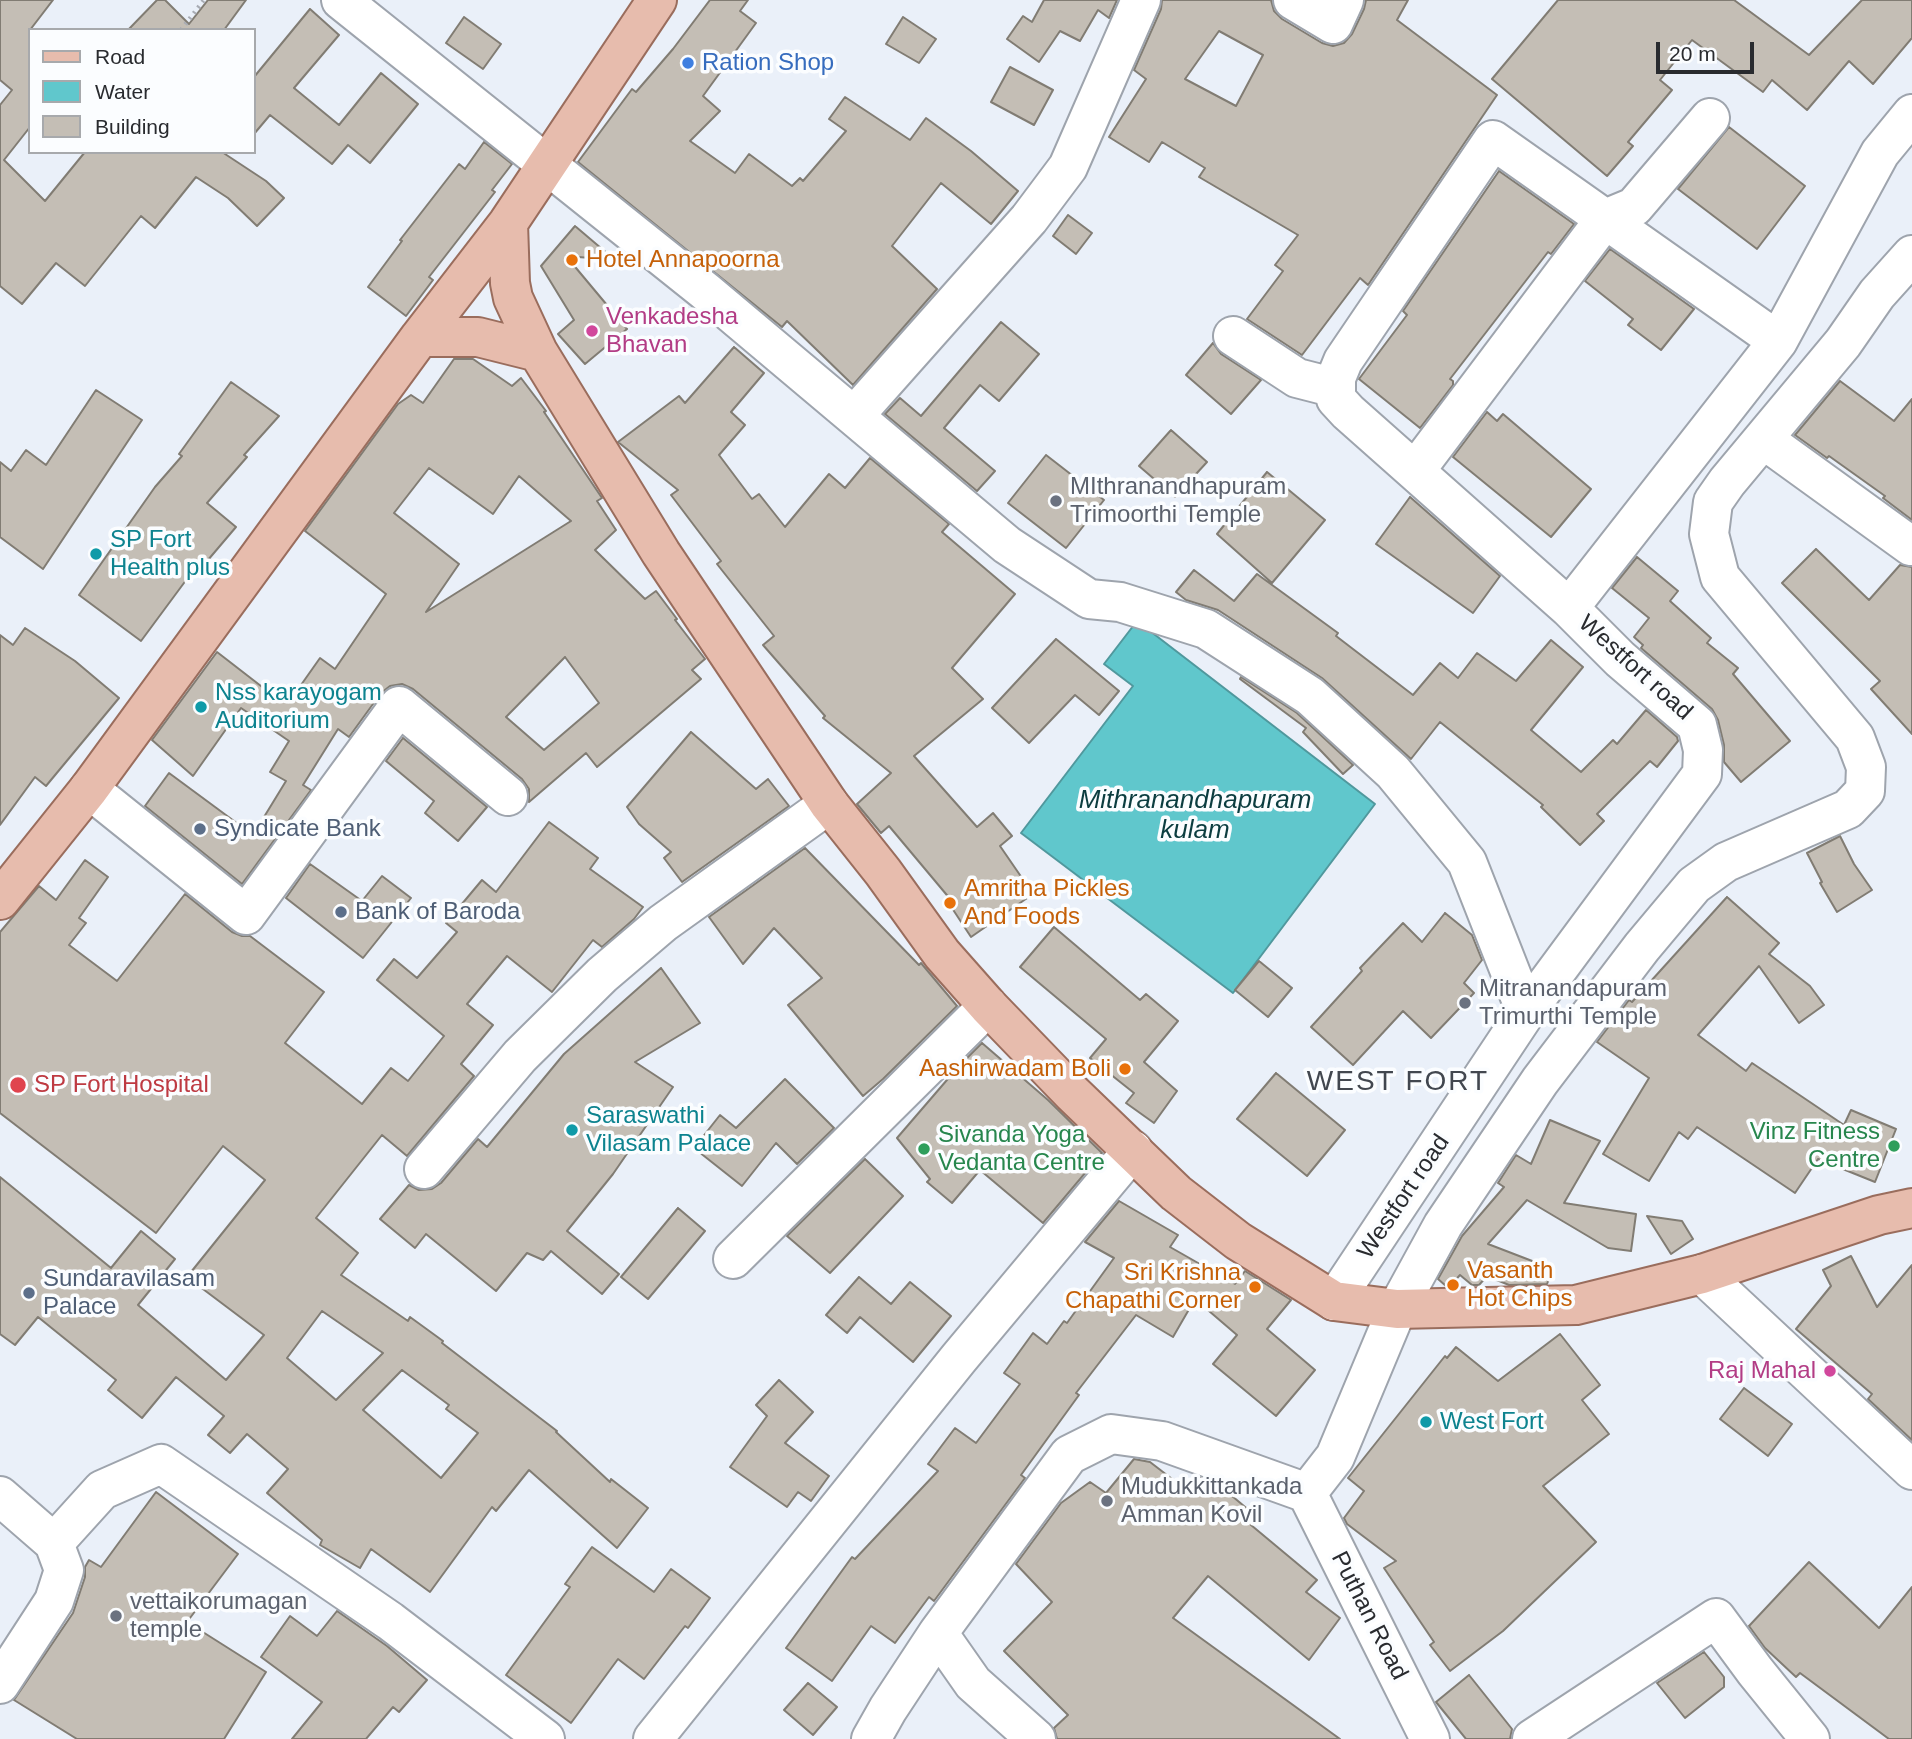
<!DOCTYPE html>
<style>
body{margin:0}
#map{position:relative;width:1912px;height:1739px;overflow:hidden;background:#eaf0f9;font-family:Helvetica,sans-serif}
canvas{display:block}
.legend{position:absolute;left:28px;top:28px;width:228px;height:126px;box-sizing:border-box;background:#fbfdff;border:2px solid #a7a9ac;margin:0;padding:9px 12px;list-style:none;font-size:21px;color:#292b2f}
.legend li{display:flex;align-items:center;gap:14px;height:35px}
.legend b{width:35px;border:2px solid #a7a9ac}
.scale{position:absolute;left:1656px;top:42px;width:98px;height:32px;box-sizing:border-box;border:4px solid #292b2f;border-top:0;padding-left:9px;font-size:21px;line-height:24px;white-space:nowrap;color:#292b2f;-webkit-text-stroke:5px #fbfdff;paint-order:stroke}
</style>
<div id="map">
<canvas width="1912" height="1739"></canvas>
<ul class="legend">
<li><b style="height:9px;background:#e7bcad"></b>Road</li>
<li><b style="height:19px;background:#60c7cc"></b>Water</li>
<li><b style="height:19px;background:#c4beb5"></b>Building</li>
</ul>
<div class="scale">20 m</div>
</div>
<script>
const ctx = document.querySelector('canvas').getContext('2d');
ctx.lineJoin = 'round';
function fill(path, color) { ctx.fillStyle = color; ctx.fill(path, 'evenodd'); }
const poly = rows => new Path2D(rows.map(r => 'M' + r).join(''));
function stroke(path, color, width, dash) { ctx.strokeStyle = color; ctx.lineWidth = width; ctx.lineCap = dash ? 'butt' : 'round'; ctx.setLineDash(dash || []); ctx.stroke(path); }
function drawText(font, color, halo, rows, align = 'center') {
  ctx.font = font + ' Helvetica,sans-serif'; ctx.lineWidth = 7; ctx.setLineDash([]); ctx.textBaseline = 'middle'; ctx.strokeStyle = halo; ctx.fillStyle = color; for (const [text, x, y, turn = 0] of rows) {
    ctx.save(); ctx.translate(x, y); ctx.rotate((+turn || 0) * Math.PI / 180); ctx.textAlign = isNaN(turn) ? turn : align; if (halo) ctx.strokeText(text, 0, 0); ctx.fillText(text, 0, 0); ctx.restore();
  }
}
const water = poly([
 [1137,621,1375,804,1233,993,1021,833,1133,686,1104,664,1137,621]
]);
fill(water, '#60c7cc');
stroke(water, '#50989d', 2);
const building = poly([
 [0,0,53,0,30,30,30,127,4,160,45,201,85,152,222,152,266,181,284,198,257,226,228,198,196,177,155,228,141,216,85,286,56,263,22,304,0,286,0,105,12,90,0,80,0,0],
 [157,0,165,0,189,24,208,0,246,0,224,30,128,30,157,0],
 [710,0,748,0,740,11,756,23,703,96,720,111,690,141,735,173,749,154,792,186,800,178,803,181,846,131,829,119,845,97,910,140,926,118,971,151,1018,191,991,224,941,183,892,246,937,289,853,385,787,321,782,327,578,162,632,89,636,92,673,49,710,0],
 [1044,0,1117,0,1109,18,1098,10,1080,41,1060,31,1039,62,1007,39,1023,16,1032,22,1044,0],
 [1162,0,1271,0,1274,11,1282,19,1322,43,1333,46,1344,43,1352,34,1364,9,1366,0,1408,0,1397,20,1497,95,1368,285,1360,278,1302,355,1247,319,1283,271,1275,265,1298,235,1199,177,1205,168,1162,142,1149,162,1109,137,1146,79,1134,70,1161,9,1162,0],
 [1219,31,1263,55,1236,106,1185,79,1219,31],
 [1558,0,1734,0,1809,55,1862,0,1912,0,1912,38,1873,84,1849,61,1807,110,1772,80,1763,92,1692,40,1660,80,1672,90,1628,142,1633,146,1607,176,1492,79,1558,0],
 [310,9,339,35,294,88,339,125,381,73,418,104,370,163,348,145,332,164,270,115,254,134,254,77,310,9],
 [464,17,501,44,483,69,446,43,464,17],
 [903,17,936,39,919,63,886,44,903,17],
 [1010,67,1053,90,1034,125,991,102,1010,67],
 [1729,127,1805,186,1757,249,1678,189,1729,127],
 [484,142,512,164,492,190,495,192,429,277,433,280,406,316,368,287,402,241,400,240,459,164,465,169,484,142],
 [1499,171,1574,224,1551,254,1548,252,1450,379,1453,381,1453,385,1420,428,1359,379,1407,315,1403,311,1499,171],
 [1068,215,1092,233,1076,254,1053,236,1068,215],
 [575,226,615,260,566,256,627,329,585,364,558,334,574,320,541,266,575,226],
 [1610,249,1694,309,1661,350,1628,325,1633,319,1585,281,1610,249],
 [1001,322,1039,354,999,401,980,385,944,428,995,471,977,491,885,414,900,398,921,416,1001,322],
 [1213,343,1221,354,1261,380,1231,414,1186,375,1213,343],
 [734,347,764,373,731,412,745,425,719,455,752,499,759,494,785,527,829,474,845,488,870,458,949,524,942,532,1015,594,952,668,983,699,914,756,977,827,993,813,1012,836,1000,846,1033,894,971,937,948,902,951,900,889,826,881,833,857,804,891,773,823,718,825,716,763,645,774,636,717,564,721,561,671,495,678,490,618,442,679,396,685,403,734,347],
 [454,359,473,359,512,386,521,378,546,411,544,412,602,498,597,501,616,530,595,550,645,599,656,591,677,619,675,620,705,659,692,670,701,679,597,767,586,753,529,802,529,789,522,779,413,689,402,684,390,686,381,693,349,737,338,729,303,785,311,790,242,884,145,806,169,773,253,835,286,781,270,772,289,741,241,708,193,776,152,740,217,652,279,700,281,697,289,702,320,658,335,669,386,594,305,531,398,404,411,395,423,403,454,359],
 [429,468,493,514,519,476,571,521,426,612,459,564,394,513,429,468],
 [565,657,599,703,544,750,506,717,565,657],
 [1840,381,1894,421,1912,399,1912,520,1883,498,1885,496,1829,456,1827,458,1795,435,1840,381],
 [231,382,279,416,244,455,247,457,207,503,236,527,202,567,198,564,141,641,79,595,155,487,182,456,179,454,231,382],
 [96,390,142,420,43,569,0,537,0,462,11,471,26,450,46,465,96,390],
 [1487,412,1497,421,1503,414,1591,489,1551,537,1453,457,1487,412],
 [1171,430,1207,462,1175,497,1139,466,1171,430],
 [1046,455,1104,500,1066,548,1008,503,1046,455],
 [1267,472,1325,520,1272,583,1217,534,1267,472],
 [1410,497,1500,576,1473,613,1376,544,1410,497],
 [1816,549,1869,600,1900,565,1912,567,1912,734,1871,689,1880,681,1782,583,1816,549],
 [1637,557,1678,591,1670,601,1711,638,1707,643,1738,668,1733,674,1790,741,1741,782,1724,762,1724,745,1718,720,1712,709,1641,648,1643,645,1634,637,1649,618,1612,588,1637,557],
 [1194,570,1234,601,1257,574,1338,633,1336,636,1413,695,1440,663,1458,678,1477,653,1516,681,1551,640,1583,667,1531,730,1581,772,1613,740,1617,744,1646,710,1677,737,1678,741,1657,767,1650,761,1597,814,1604,821,1580,845,1541,807,1543,805,1440,722,1411,759,1322,678,1218,610,1186,600,1176,592,1194,570],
 [25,628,75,661,119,698,46,786,35,777,0,825,0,635,13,645,25,628],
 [1056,639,1119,691,1099,715,1075,695,1029,743,992,708,1056,639],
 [1241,677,1297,713,1353,765,1343,774,1303,732,1306,728,1240,679,1241,677],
 [691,732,756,789,768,779,789,806,682,882,664,858,671,852,639,824,627,807,691,732],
 [403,738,487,807,458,841,425,813,434,801,386,761,403,738],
 [549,822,598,858,590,869,643,907,634,919,602,947,593,940,552,992,507,956,467,1004,493,1025,461,1064,474,1076,407,1156,382,1135,316,1218,358,1253,341,1275,408,1321,410,1317,443,1341,442,1343,557,1431,556,1432,610,1482,611,1479,648,1508,617,1548,529,1470,496,1511,492,1507,430,1592,371,1549,360,1568,320,1545,322,1540,267,1493,288,1469,247,1434,230,1453,208,1435,224,1416,176,1377,142,1418,108,1390,116,1380,38,1317,15,1345,0,1334,0,1177,111,1268,141,1231,175,1259,138,1305,226,1380,264,1335,187,1277,265,1180,223,1146,156,1233,0,1113,0,932,39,886,56,900,85,860,108,877,79,918,86,923,69,945,117,981,185,894,232,932,242,936,250,936,324,992,285,1043,362,1104,391,1068,408,1081,444,1036,377,980,394,959,417,978,457,932,446,923,482,880,496,892,549,822],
 [322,1311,383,1353,336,1400,287,1358,322,1311],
 [402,1370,449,1405,446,1409,478,1433,441,1478,363,1410,402,1370],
 [1840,836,1854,864,1872,890,1837,912,1820,883,1822,882,1807,853,1840,836],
 [805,848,919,965,921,963,957,1006,883,1079,863,1096,788,1005,822,978,774,928,743,964,709,917,805,848],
 [310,864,362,901,382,876,411,898,363,958,286,898,310,864],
 [1727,897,1779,943,1769,954,1810,986,1824,1005,1799,1023,1759,966,1698,1035,1746,1071,1752,1063,1844,1125,1851,1110,1896,1129,1875,1182,1818,1159,1795,1193,1697,1127,1688,1139,1679,1132,1649,1181,1603,1154,1649,1078,1597,1042,1629,1000,1632,1002,1727,897],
 [1445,913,1472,935,1482,960,1464,983,1474,993,1431,1038,1403,1011,1353,1065,1311,1027,1362,971,1360,968,1403,923,1422,942,1445,913],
 [1054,927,1140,1000,1146,994,1178,1021,1144,1062,1177,1091,1154,1123,1126,1103,1134,1093,1090,1058,1106,1039,1020,967,1054,927],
 [1259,961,1292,988,1268,1017,1235,990,1259,961],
 [661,968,700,1023,635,1062,673,1087,613,1174,567,1231,619,1274,602,1294,551,1251,543,1260,527,1253,496,1291,426,1234,415,1248,380,1219,409,1185,419,1190,432,1189,441,1183,478,1139,487,1147,564,1054,661,968],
 [982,1043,1048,1100,1102,1153,1043,1223,980,1170,952,1203,927,1182,930,1179,897,1138,959,1066,982,1043],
 [1276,1073,1345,1130,1307,1176,1237,1119,1276,1073],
 [785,1079,834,1128,797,1164,776,1143,742,1186,694,1148,720,1115,736,1128,785,1079],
 [1550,1120,1600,1141,1564,1203,1636,1214,1631,1251,1608,1248,1527,1200,1488,1244,1553,1269,1547,1284,1509,1285,1487,1276,1479,1285,1472,1285,1460,1275,1450,1286,1446,1286,1438,1279,1462,1236,1504,1187,1498,1183,1516,1155,1531,1164,1550,1120],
 [865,1159,903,1196,830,1273,787,1236,865,1159],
 [1119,1201,1178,1235,1170,1247,1235,1284,1245,1271,1291,1300,1267,1329,1315,1370,1276,1416,1213,1364,1237,1335,1195,1299,1173,1337,1136,1315,1076,1393,1079,1395,1021,1475,1025,1478,934,1601,929,1597,895,1643,871,1626,832,1681,786,1648,852,1557,855,1559,938,1471,928,1464,955,1428,976,1443,1020,1384,1004,1373,1033,1333,1047,1344,1064,1321,1067,1323,1114,1258,1085,1242,1119,1201],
 [678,1208,705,1231,648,1299,621,1277,678,1208],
 [1647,1216,1682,1221,1693,1239,1671,1254,1647,1216],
 [1851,1256,1877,1307,1912,1265,1912,1440,1868,1399,1872,1394,1796,1329,1831,1286,1823,1270,1851,1256],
 [859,1277,891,1304,910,1282,951,1316,913,1362,860,1317,847,1333,826,1315,859,1277],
 [1560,1334,1600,1385,1582,1400,1609,1434,1543,1486,1596,1542,1503,1631,1450,1671,1430,1645,1434,1642,1384,1568,1396,1561,1347,1524,1344,1518,1364,1491,1348,1478,1445,1356,1447,1358,1456,1347,1498,1381,1560,1334],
 [779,1380,813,1412,785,1443,829,1476,811,1501,798,1492,787,1507,730,1467,767,1416,756,1405,779,1380],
 [1744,1388,1792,1424,1768,1456,1720,1419,1744,1388],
 [1134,1459,1150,1462,1189,1492,1200,1478,1219,1485,1257,1517,1251,1525,1317,1580,1306,1592,1340,1618,1309,1660,1208,1576,1173,1618,1340,1739,1057,1739,1054,1728,1068,1715,1004,1651,1052,1602,1016,1564,1061,1503,1090,1482,1106,1493,1134,1459],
 [156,1492,238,1554,187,1622,266,1672,224,1739,77,1739,14,1700,73,1613,85,1577,85,1567,89,1560,101,1567,156,1492],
 [592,1547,654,1592,671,1569,710,1598,688,1628,685,1626,644,1679,618,1659,571,1723,506,1675,570,1587,565,1584,592,1547],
 [1809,1562,1879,1628,1912,1587,1912,1739,1889,1739,1800,1673,1796,1677,1765,1648,1749,1626,1809,1562],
 [337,1611,387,1646,427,1680,399,1712,393,1707,366,1739,292,1739,322,1702,261,1657,290,1616,317,1636,337,1611],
 [1704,1652,1724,1677,1724,1687,1685,1718,1657,1683,1704,1652],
 [1469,1675,1512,1729,1510,1739,1466,1739,1436,1702,1469,1675],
 [808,1683,837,1707,813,1735,784,1710,808,1683]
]);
fill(building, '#c4beb5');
stroke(building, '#817c73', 2);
const minor = poly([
 [341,0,705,291,1007,545,1089,599,1120,602,1206,629,1310,696,1393,772,1467,862,1526,1012],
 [1293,0,1333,24,1344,0],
 [1233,336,1297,378,1336,388],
 [854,416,1029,219,1068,167,1141,0],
 [1763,439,1911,546],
 [1415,471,1605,219,1634,207,1710,118],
 [1569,608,1778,341,1880,153,1912,114],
 [89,789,246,915,399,706,508,796],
 [424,1169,520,1056,602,975,663,923,829,804],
 [733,1259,988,1006],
 [1702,1274,1912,1470],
 [1334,1301,1526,1012,1702,774,1703,750,1697,725,1620,659,1569,608,1348,412,1336,399,1336,378,1343,361,1493,140,1778,341],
 [1307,1493,1430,1739],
 [0,1496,54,1543,64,1570,54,1601,0,1684],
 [54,1543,102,1490,161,1464,390,1621,545,1739],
 [938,1633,973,1683,1036,1739],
 [653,1739,959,1358,1133,1150],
 [871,1739,888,1709,938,1633,1069,1455,1111,1434,1162,1441,1307,1493,1335,1457,1397,1309,1443,1225,1540,1081,1642,947,1694,885,1726,862,1848,809,1865,791,1866,767,1855,738,1720,577,1709,534,1713,502,1727,482,1843,343,1877,294,1912,255],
 [1532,1739,1716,1618,1755,1671,1810,1739]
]);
const major = poly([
 [508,223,510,283,513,298,538,352],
 [420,337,478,337,538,352,661,553,829,804,883,872,942,954,988,1006,1072,1093,1176,1193,1238,1241,1334,1301,1397,1309,1576,1305,1702,1274,1879,1215,1912,1208],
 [0,900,89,789,420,337,508,223,657,0]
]);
stroke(minor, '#9ea4ad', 42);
stroke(major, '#9a6d5d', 42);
stroke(poly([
 [181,30,204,0]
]), '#a8acb4', 4.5, [2, 5]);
stroke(minor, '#fff', 38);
stroke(major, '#e7bcad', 38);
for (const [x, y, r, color] of [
 [688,63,7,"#3f7fe0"],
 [572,260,7,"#e8710a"],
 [592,331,7,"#d1479c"],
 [1056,501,7,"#6b7280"],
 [96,554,7,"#0f9aa8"],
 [201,707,7,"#0f9aa8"],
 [200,829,7,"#5c6f8a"],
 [950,903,7,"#e8710a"],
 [341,912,7,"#5c6f8a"],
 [1465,1003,7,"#6b7280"],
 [1125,1069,7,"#e8710a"],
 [18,1085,9,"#e0444e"],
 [572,1130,7,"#0f9aa8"],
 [1894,1146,7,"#2e9e5b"],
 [924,1149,7,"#2e9e5b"],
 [1453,1285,7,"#e8710a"],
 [1255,1287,7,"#e8710a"],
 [29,1293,7,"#5c6f8a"],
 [1830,1371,7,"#d1479c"],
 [1426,1422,7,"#0f9aa8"],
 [1107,1501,7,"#6b7280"],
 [116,1616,7,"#6b7280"]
]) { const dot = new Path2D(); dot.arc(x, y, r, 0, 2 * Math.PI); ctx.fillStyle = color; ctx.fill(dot); stroke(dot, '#fbfdff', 2.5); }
drawText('24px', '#366cbe', '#fbfdff', [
 ["Ration Shop",702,63]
], 'left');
drawText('24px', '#c56008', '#fbfdff', [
 ["Hotel Annapoorna",586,260],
 ["Amritha Pickles",964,889],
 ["And Foods",964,917],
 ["Aashirwadam Boli",1111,1069,"right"],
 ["Vasanth",1467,1271],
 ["Hot Chips",1467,1299],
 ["Sri Krishna",1241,1273,"right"],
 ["Chapathi Corner",1241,1301,"right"]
], 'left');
drawText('24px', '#b23c85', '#fbfdff', [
 ["Venkadesha",606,317],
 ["Bhavan",606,345],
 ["Raj Mahal",1816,1371,"right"]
], 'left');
drawText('24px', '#5b616d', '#fbfdff', [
 ["MIthranandhapuram",1070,487],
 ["Trimoorthi Temple",1070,515],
 ["Mitranandapuram",1479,989],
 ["Trimurthi Temple",1479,1017],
 ["Mudukkittankada",1121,1487],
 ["Amman Kovil",1121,1515],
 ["vettaikorumagan",130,1602],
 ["temple",130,1630]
], 'left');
drawText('24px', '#0d838f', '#fbfdff', [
 ["SP Fort",110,540],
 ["Health plus",110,568],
 ["Nss karayogam",215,693],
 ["Auditorium",215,721],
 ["Saraswathi",586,1116],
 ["Vilasam Palace",586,1144],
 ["West Fort",1440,1422]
], 'left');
drawText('24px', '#292b2f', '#fbfdff', [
 ["Westfort road",1635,668,42],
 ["Westfort road",1404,1197,-56],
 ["Puthan Road",1369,1616,63]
]);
drawText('24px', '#4e5e75', '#fbfdff', [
 ["Syndicate Bank",214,829],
 ["Bank of Baroda",355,912],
 ["Sundaravilasam",43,1279],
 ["Palace",43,1307]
], 'left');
drawText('24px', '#be3a42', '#fbfdff', [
 ["SP Fort Hospital",34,1085]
], 'left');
drawText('24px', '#27864d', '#fbfdff', [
 ["Vinz Fitness",1880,1132],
 ["Centre",1880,1160],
 ["Sivanda Yoga",938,1135,"left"],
 ["Vedanta Centre",938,1163,"left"]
], 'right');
drawText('italic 26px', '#0c3d40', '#fbfdff', [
 ["Mithranandhapuram",1195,801],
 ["kulam",1195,831]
]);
ctx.letterSpacing = '2px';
drawText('28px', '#42474f', '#fbfdff', [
 ["WEST FORT",1398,1082]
]);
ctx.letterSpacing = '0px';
</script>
